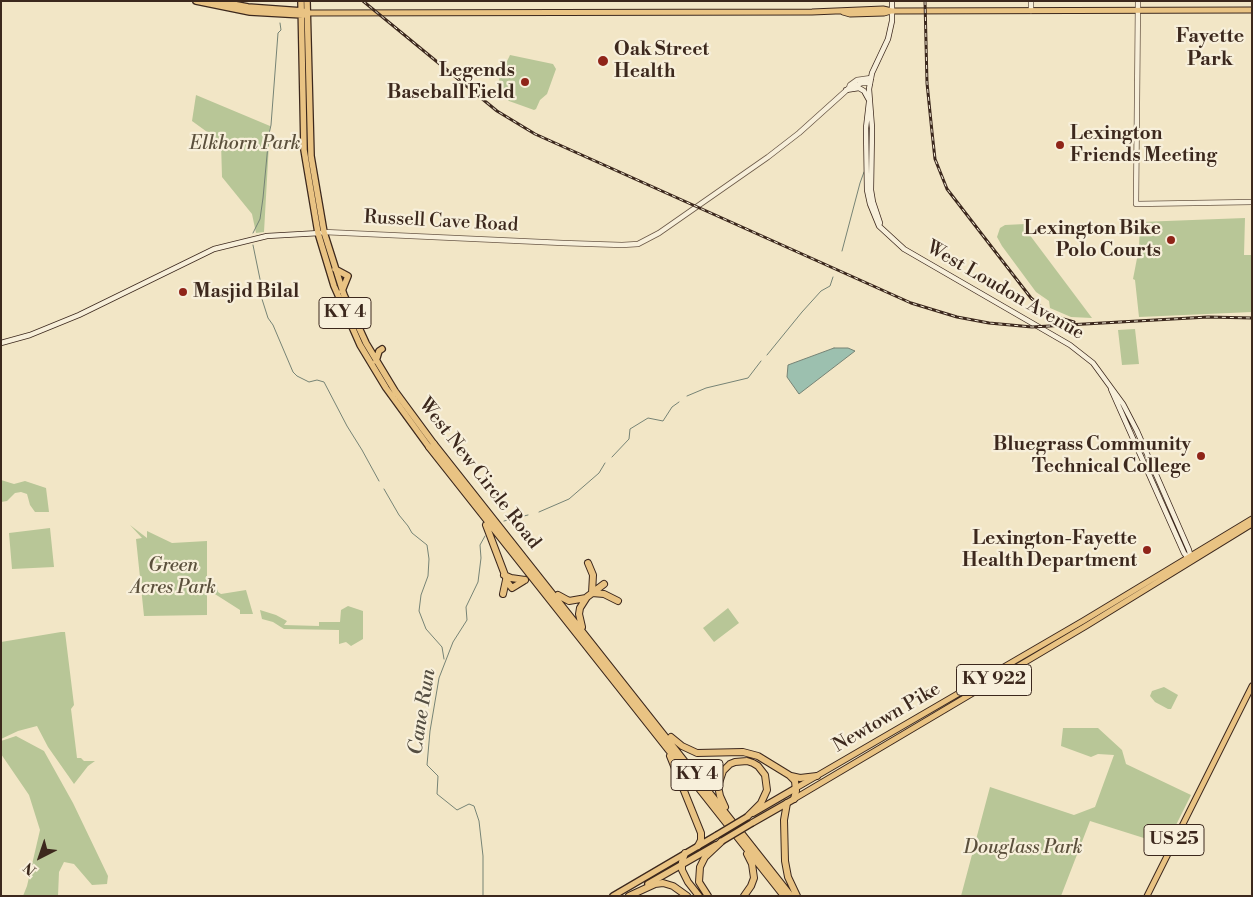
<!DOCTYPE html>
<style>
body{margin:0}
#map{position:relative;width:1253px;height:897px;overflow:hidden;background:#f2e6c6;font-family:"Libre Bodoni",serif}
canvas{display:block}
.frame{position:absolute;inset:0;border:2px solid #3c281d;pointer-events:none}
.north{position:absolute;left:15px;top:832px;width:50px;height:50px;-webkit-text-stroke:4px #f7efda;paint-order:stroke;rotate:221deg;font-size:14px;font-weight:700;line-height:20px;text-align:center;color:#3c281d}
.north::after{content:'';display:block;margin:auto;width:18px;height:22px;background:#3c281d;clip-path:polygon(50% 0,100% 100%,50% 72%,0 100%)}
</style>
<div id="map">
<canvas width="1253" height="897"></canvas>
<div class="frame"></div>
<div class="north">N</div>
</div>
<script>
const ctx = document.querySelector('canvas').getContext('2d');
ctx.lineJoin = 'round';
function fill(path, color) { ctx.fillStyle = color; ctx.fill(path, 'evenodd'); }
const poly = rows => new Path2D(rows.map(r => 'M' + r).join(''));
function stroke(path, color, width, dash) { ctx.strokeStyle = color; ctx.lineWidth = width; ctx.lineCap = dash ? 'butt' : 'round'; ctx.setLineDash(dash || []); ctx.stroke(path); }
function drawText(font, color, halo, rows, align = 'center') {
  ctx.font = font + ' "Libre Bodoni",serif'; ctx.lineWidth = 4.5; ctx.setLineDash([]); ctx.textBaseline = 'middle'; ctx.strokeStyle = halo; ctx.fillStyle = color; for (const [text, x, y, turn = 0] of rows) {
    ctx.save(); ctx.translate(x, y); ctx.rotate((+turn || 0) * Math.PI / 180); ctx.textAlign = isNaN(turn) ? turn : align; if (halo) ctx.strokeText(text, 0, 0); ctx.fillText(text, 0, 0); ctx.restore();
  }
}
fill(poly([
 [510,55,553,64,556,69,547,94,540,100,536,109,534,110,509,101,502,96,500,91,499,78],
 [196,95,270,126,264,232,256,233,252,214,222,177,221,142,192,121],
 [1245,218,1244,255,1252,255,1252,312,1139,317,1135,280,1133,279,1139,248,1140,222],
 [1025,224,1029,234,1092,318,1071,317,1050,308,1049,301,1036,292,1002,246,997,237,1000,228,1005,225],
 [1135,329,1139,364,1122,365,1118,330],
 [1,480,14,484,25,481,46,488,49,512,35,512,30,505,27,494,21,492,15,493,7,501,1,502],
 [130,525,147,538,147,531,172,543,207,541,207,582,218,590,218,592,221,594,246,590,253,614,240,614,240,610,207,589,207,615,144,616,136,539,142,538],
 [50,528,54,567,12,569,9,533],
 [348,606,363,611,363,639,351,646,346,642,339,644,339,630,284,629,273,622,262,619,260,610,276,615,287,621,284,625,319,626,319,622,340,622,341,610],
 [728,608,739,623,714,642,703,628],
 [61,632,65,632,74,705,71,709,77,758,81,758,84,761,95,761,88,766,74,784,48,747,37,726,18,731,1,739,1,642],
 [1164,687,1178,695,1171,709,1168,709,1155,702,1150,696,1152,691],
 [1063,728,1098,728,1122,750,1126,764,1191,795,1166,845,1090,821,1061,896,961,896,990,787,1074,815,1095,807,1114,755,1098,754,1091,757,1061,746],
 [16,736,44,751,73,803,108,876,107,884,92,885,74,864,64,862,59,872,58,896,23,896,27,886,40,830,29,795,1,754,1,741]
]), '#b8c697');
const water = poly([
 [834,348,848,348,855,351,799,394,787,377,788,365,834,348]
]);
fill(water, '#9cc0af');
stroke(water, '#768375', 1);
stroke(poly([
 [253,233,260,219,263,198,269,134,271,125,278,33,281,30,280,23],
 [253,245,261,284,261,296,268,318,273,325,293,372,297,376,309,382,317,380,324,382,347,426,362,450,379,481],
 [842,251,860,183,864,172],
 [767,355,802,312,821,291,830,286,833,277],
 [687,396,706,388,748,378,761,361],
 [612,457,629,439,630,429,648,418,663,421,672,407,679,402],
 [384,489,399,515,408,526,412,533,427,545,429,559,428,576,421,595,419,611,426,629,442,647,444,659],
 [539,512,569,499,599,473,605,463],
 [504,521,528,515],
 [483,896,483,856,479,821,474,806,469,804,457,810,437,794,438,776,427,765,430,731,439,678,453,642,467,620,466,607,478,582,481,558,480,545,485,536]
]), '#768375', 1);
const tertiary = poly([
 [1138,1,1136,204,1252,202],
 [1031,11,1031,1],
 [850,88,862,83,870,83],
 [324,232,563,243,622,245,638,244,659,233,768,157,799,133,849,88,850,85,857,80,871,78]
]);
const secondary = poly([
 [846,90,859,88,864,91,869,100],
 [869,102,866,128,867,190,870,204,879,226,904,249,1070,345,1093,363,1123,404,1137,431,1189,550,1191,558],
 [880,223,873,202,871,190,872,128,869,89,872,73,888,39,892,21,892,1],
 [1,343,30,335,79,315,214,249,267,236,320,233],
 [1111,389,1184,553,1189,559]
]);
const primary = poly([
 [843,12,850,14,884,13,891,11],
 [307,13,812,12,883,9,892,11,1252,10],
 [796,788,1083,621,1252,519],
 [794,799,1086,626,1252,524],
 [1147,896,1252,686]
]);
const trunk = poly([
 [196,1,250,12,303,15],
 [216,1,248,7,303,11],
 [301,1,304,150,318,233,334,286,360,345,386,388,429,447],
 [307,1,311,156,324,232,344,295,366,343,395,391,434,444],
 [335,269,348,276,342,291],
 [376,361,379,351,382,349],
 [753,813,796,788],
 [752,823,794,799],
 [648,884,716,845],
 [613,896,717,835]
]);
const motorway = poly([
 [434,444,791,896],
 [429,447,784,896],
 [486,525,508,583,512,588,525,580],
 [588,563,593,575,592,593,604,594,618,601],
 [504,575,511,578,525,580],
 [503,594,506,580],
 [558,595,569,601,586,598],
 [582,627,579,614,580,608,587,597,604,584],
 [671,737,682,746,697,753,743,752,758,756,789,775,795,781,796,791,794,799],
 [670,756,701,833,701,840,698,846],
 [791,776,800,778,817,776],
 [787,803,784,820,785,861,788,877,797,896],
 [725,807,720,796,718,786,723,771,730,764,735,762,747,761,753,763,758,766,765,775,767,790,761,803,747,817],
 [685,853,682,862,682,870,688,882,699,896],
 [629,896,655,884,663,883,673,886,687,896],
 [708,896,699,882,700,867,705,857,722,841],
 [744,896,751,886,754,878,752,864,747,854]
]);
stroke(tertiary, '#6a5847', 6);
stroke(secondary, '#3c281d', 6);
stroke(primary, '#3c281d', 7);
stroke(trunk, '#3c281d', 8);
stroke(motorway, '#3c281d', 8);
stroke(tertiary, '#f7efda', 4.5);
stroke(secondary, '#f7efda', 4.5);
stroke(primary, '#e9c383', 5);
stroke(trunk, '#e9c383', 5.5);
stroke(motorway, '#e9c383', 6);
const rail = poly([
 [363,1,497,111,535,134,911,303,957,317,989,323,1032,327,1208,317,1252,318],
 [925,1,927,83,932,132,935,159,947,189,1031,298,1046,311,1060,318,1074,322]
]);
stroke(rail, '#3c281d', 3);
stroke(rail, '#f7efda', 1, [4]);
const trunkBridge = poly([
 [717,835,747,817],
 [722,841,752,823]
]);
stroke(trunkBridge, '#3c281d', 8, []);
stroke(trunkBridge, '#e9c383', 5.5);
for (const [x, y, r, color] of [
 [603,61,6,"#8f2418"],
 [525,82,5,"#8f2418"],
 [1060,145,5,"#8f2418"],
 [1171,240,5,"#8f2418"],
 [183,292,5,"#8f2418"],
 [1201,456,5,"#8f2418"],
 [1147,550,5,"#8f2418"]
]) { const dot = new Path2D(); dot.arc(x, y, r, 0, 2 * Math.PI); ctx.fillStyle = color; ctx.fill(dot); stroke(dot, '#f7efda', 2); }
for (const [x, y, w] of [
 [345,313,52],
 [994,680,75],
 [697,775,52],
 [1174,840,60]
]) { const box = new Path2D(); box.roundRect(x - w / 2, y - 15.5, w, 31, 4); ctx.fillStyle = '#f7efda'; ctx.fill(box); stroke(box, '#3c281d', 1); }
drawText('bold 18px', '#3c281d', null, [
 ["KY 4",345,313],
 ["KY 922",994,680],
 ["KY 4",697,775],
 ["US 25",1174,840]
]);
drawText('bold 19px', '#3c281d', '#f7efda', [
 ["Oak Street",614,50,"left"],
 ["Health",614,72,"left"],
 ["Legends",515,71],
 ["Baseball Field",515,93],
 ["Lexington",1070,134,"left"],
 ["Friends Meeting",1070,156,"left"],
 ["Lexington Bike",1161,229],
 ["Polo Courts",1161,251],
 ["Masjid Bilal",193,292,"left"],
 ["Bluegrass Community",1191,445],
 ["Technical College",1191,467],
 ["Lexington-Fayette",1137,539],
 ["Health Department",1137,561]
], 'right');
drawText('italic 19px', '#5b503c', '#f7efda', [
 ["Elkhorn Park",245,144],
 ["Green",173,566],
 ["Acres Park",173,588],
 ["Douglass Park",1023,848]
]);
drawText('19px', '#3c281d', '#f7efda', [
 ["Russell Cave Road",441,222,3],
 ["West Loudon Avenue",1005,291,30],
 ["West New Circle Road",479,474,52],
 ["Newtown Pike",887,718,-30]
]);
drawText('bold 20px', '#3c281d', '#f7efda', [
 ["Fayette",1210,37],
 ["Park",1210,60]
]);
drawText('italic 20px', '#544e42', '#f7efda', [
 ["Cane Run",423,712,-81]
]);
</script>
